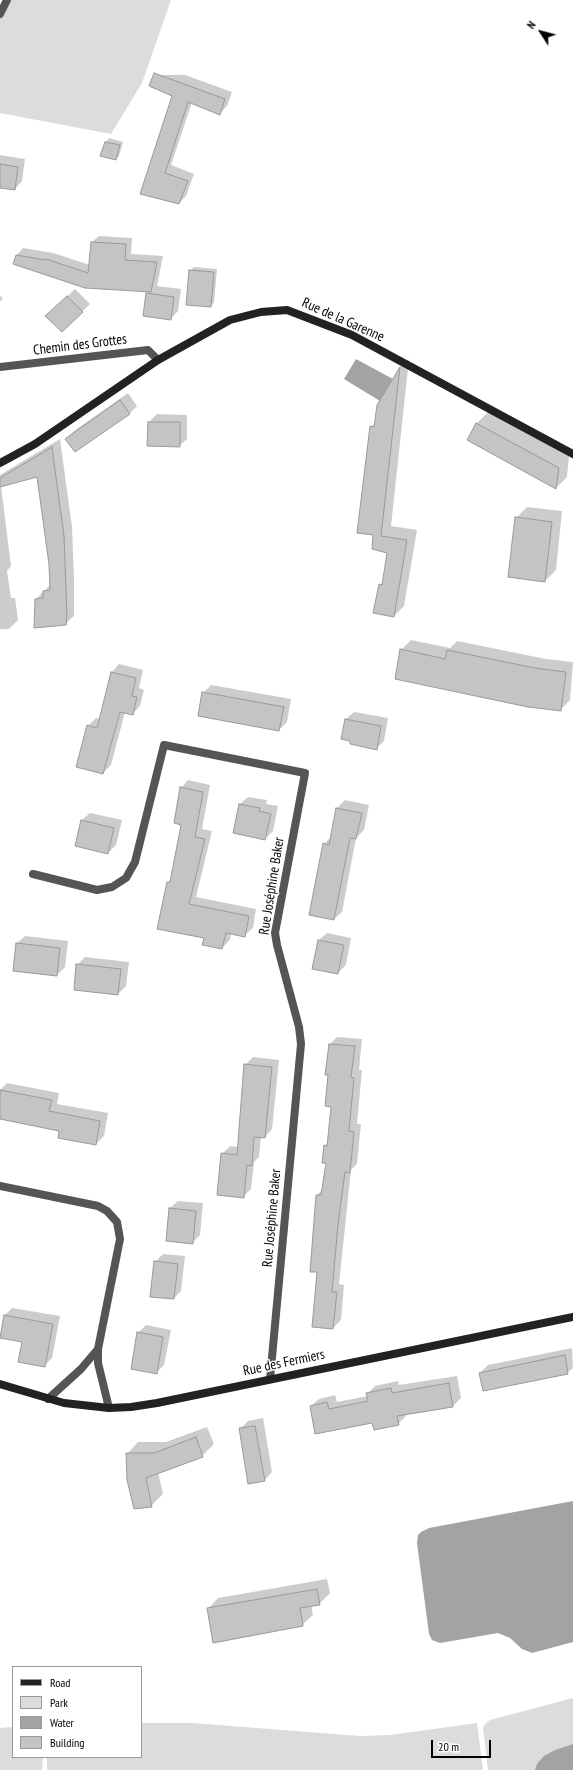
<!DOCTYPE html>
<meta charset="utf-8">
<style>
body{margin:0}
#map{position:relative;width:573px;height:1770px;overflow:hidden;background:#fff;font-family:"PT Sans Narrow",sans-serif}
canvas{display:block}
.legend{position:absolute;left:12px;top:1666px;width:130px;height:92px;box-sizing:border-box;background:#fff;border:1px solid #999;margin:0;padding:5px 7px;list-style:none;font-size:12px;color:#000}
.legend li{display:flex;align-items:center;gap:8px;height:20px}
.legend b{width:20px;border:1px solid #999}
.north{position:absolute;left:521px;top:12px;width:40px;height:40px;-webkit-text-stroke:3px #fff;paint-order:stroke;rotate:306deg;font-size:11px;font-weight:700;line-height:16px;text-align:center;color:#000}
.north::after{content:'';display:block;margin:auto;width:14px;height:18px;background:#000;clip-path:polygon(50% 0,100% 100%,50% 72%,0 100%)}
.scale{position:absolute;left:431px;top:1740px;width:60px;height:18px;box-sizing:border-box;border:2px solid #000;border-top:0;padding-left:5px;font-size:12px;line-height:14px;white-space:nowrap;color:#000;-webkit-text-stroke:3px #fff;paint-order:stroke}
</style>
<div id="map">
<canvas width="573" height="1770"></canvas>
<ul class="legend">
<li><b style="height:5px;background:#222"></b>Road</li>
<li><b style="height:11px;background:#dcdcdc"></b>Park</li>
<li><b style="height:11px;background:#a3a3a3"></b>Water</li>
<li><b style="height:11px;background:#c4c4c4"></b>Building</li>
</ul>
<div class="north">N</div>
<div class="scale">20 m</div>
</div>
<script>
const ctx = document.querySelector('canvas').getContext('2d');
ctx.lineJoin = 'round';
function fill(path, color) { ctx.fillStyle = color; ctx.fill(path, 'evenodd'); }
const poly = rows => new Path2D(rows.map(r => 'M' + r).join(''));
function stroke(path, color, width, dash) { ctx.strokeStyle = color; ctx.lineWidth = width; ctx.lineCap = dash ? 'butt' : 'round'; ctx.setLineDash(dash || []); ctx.stroke(path); }
function drawText(font, color, halo, rows, align = 'center') {
  ctx.font = font + ' "PT Sans Narrow",sans-serif'; ctx.lineWidth = 3; ctx.setLineDash([]); ctx.textBaseline = 'middle'; ctx.strokeStyle = halo; ctx.fillStyle = color; for (const [text, x, y, turn = 0] of rows) {
    ctx.save(); ctx.translate(x, y); ctx.rotate((+turn || 0) * Math.PI / 180); ctx.textAlign = isNaN(turn) ? turn : align; if (halo) ctx.strokeText(text, 0, 0); ctx.fillText(text, 0, 0); ctx.restore();
  }
}
fill(poly([
 [3,0,171,0,142,83,111,134,0,113,0,7],
 [573,1698,573,1770,488,1770,483,1728,485,1724,490,1720],
 [141,1723,193,1723,360,1736,390,1735,477,1723,483,1770,47,1770,47,1757,141,1757],
 [13,1727,13,1757,43,1757,42,1770,0,1770,0,1728]
]), '#dcdcdc');
fill(poly([
 [356,359,393,379,380,401,344,379],
 [573,1501,573,1642,532,1653,522,1649,510,1638,498,1633,440,1643,432,1640,429,1634,417,1543,418,1535,421,1532,429,1528],
 [573,1744,573,1770,535,1770,537,1764,544,1756,555,1750]
]), '#a3a3a3');
fill(poly([
 [159,75,185,75,232,92,227,106,220,113,192,102,171,165,194,174,186,196,179,203,141,193,174,95],
 [109,138,123,142,119,156,116,159,102,156,106,142],
 [0,155,25,159,22,181,15,189,0,187],
 [99,236,132,238,131,254,163,256,157,286,181,289,178,311,171,319,144,315,147,293,149,291,15,263,17,255,23,248,53,253,90,265,92,242],
 [194,267,217,269,214,302,211,306,190,271],
 [75,289,90,304,62,331,47,316],
 [0,296,3,298,0,302],
 [409,359,391,526,417,530,404,606,394,616,380,585,383,582,388,552,374,535,371,427,376,422,378,405,400,368],
 [128,393,137,406,130,413,75,451,67,439,74,431],
 [488,412,569,456,567,477,556,488,469,439,477,423],
 [157,414,187,415,187,439,179,446,148,445,149,422],
 [60,439,72,527,74,579,74,616,65,624,36,599,50,585,50,564,38,476,1,486,11,566,7,571,11,598,15,598,18,620,9,629,0,629,0,475],
 [527,507,562,511,556,570,545,581,516,518],
 [411,640,450,648,457,641,546,659,573,662,570,700,560,710,401,650],
 [119,664,143,670,139,688,144,690,140,706,132,714,125,712,111,765,103,773,88,726,96,718,100,719,112,672],
 [211,685,291,699,287,722,279,730,203,693],
 [354,712,388,718,384,741,376,749,346,719],
 [188,780,210,785,202,829,212,831,196,897,256,909,253,928,245,935,231,933,230,940,222,948,205,937,159,928,168,882,172,878,183,824,181,788],
 [248,797,267,800,266,804,278,806,273,831,265,839,234,833,240,804],
 [345,800,369,805,364,830,356,838,342,912,334,919,324,844,332,836,337,808],
 [90,813,122,820,116,845,108,853,82,820],
 [327,933,351,938,346,965,338,973,319,940],
 [25,936,68,941,65,967,57,975,17,943],
 [85,957,129,962,126,986,118,994,77,965],
 [337,1037,362,1039,359,1070,362,1070,357,1124,361,1124,357,1164,351,1170,339,1284,344,1285,341,1320,333,1328,318,1271,317,1195,323,1189,327,1162,325,1146,329,1141,332,1106,330,1044],
 [253,1057,279,1060,272,1129,265,1137,261,1137,259,1157,254,1162,251,1189,243,1197,222,1154,230,1146,238,1147,245,1065],
 [7,1083,59,1093,57,1104,108,1113,104,1136,96,1144,60,1130,0,1118,0,1090],
 [178,1201,203,1203,200,1235,193,1242,170,1208],
 [163,1254,185,1256,181,1291,174,1298,155,1262],
 [12,1308,60,1316,52,1358,45,1365,23,1341,4,1316],
 [146,1325,171,1330,164,1365,156,1373,138,1333],
 [572,1348,573,1368,567,1373,480,1373,488,1365],
 [457,1376,461,1398,453,1406,405,1414,406,1416,398,1424,373,1422,311,1406,319,1399,335,1395,337,1402,368,1396,367,1394,375,1386,398,1381,399,1385],
 [397,1411,398,1420,396,1420],
 [263,1418,272,1472,265,1480,240,1429,248,1421],
 [207,1427,214,1444,202,1456,158,1472,163,1494,151,1506,127,1454,138,1442,166,1442],
 [327,1579,330,1593,319,1604,311,1605,313,1615,302,1625,208,1609,218,1598]
]), '#0003');
const building = poly([
 [154,73,225,99,220,115,188,102,165,173,188,181,179,204,140,194,172,96,149,86,154,73],
 [105,142,120,145,116,160,100,156,105,142],
 [0,164,18,167,15,190,0,188,0,164],
 [91,242,126,244,125,260,157,262,151,292,85,288,13,264,16,255,46,260,46,259,88,273,91,242],
 [189,270,214,272,211,307,186,305,189,270],
 [146,293,174,297,171,320,143,316,146,293],
 [67,296,83,312,62,332,45,316,67,296],
 [400,367,381,536,407,540,394,617,373,613,379,584,382,585,387,553,372,549,373,535,357,533,370,426,374,427,377,405,400,367],
 [120,400,130,414,75,452,65,439,120,400],
 [148,422,180,422,180,447,147,446,148,422],
 [476,423,559,468,556,489,467,440,476,423],
 [52,447,64,536,67,616,66,625,34,628,35,599,43,598,43,591,50,590,49,564,37,477,0,487,0,478,52,447],
 [515,517,552,522,545,582,508,577,515,517],
 [400,649,445,659,447,650,535,668,566,672,561,711,528,707,395,679,400,649],
 [111,672,136,678,132,696,137,697,133,715,120,712,103,774,76,767,87,725,97,728,111,672],
 [202,692,284,707,279,731,198,716,202,692],
 [345,719,381,726,377,750,350,744,350,741,341,739,345,719],
 [180,787,203,792,195,837,205,839,189,904,249,916,245,937,226,933,222,949,202,945,204,938,157,929,167,882,170,882,181,825,174,823,180,787],
 [239,804,260,808,259,811,271,814,265,840,233,833,239,804],
 [336,808,362,813,356,839,350,838,334,920,309,915,323,843,329,845,336,808],
 [81,820,114,828,108,854,75,846,81,820],
 [318,940,344,945,338,974,312,969,318,940],
 [16,943,60,948,57,976,13,971,16,943],
 [76,964,121,969,118,995,74,990,76,964],
 [329,1044,355,1046,351,1077,354,1078,349,1131,354,1132,350,1173,345,1172,338,1225,332,1292,337,1292,333,1329,312,1327,317,1272,310,1272,316,1195,321,1195,326,1163,322,1163,324,1145,327,1146,331,1107,325,1106,328,1075,325,1075,329,1044],
 [244,1064,272,1067,265,1138,254,1137,252,1166,247,1165,244,1198,217,1195,221,1153,237,1155,244,1064],
 [0,1090,52,1100,49,1111,100,1121,96,1145,58,1138,59,1131,0,1119,0,1090],
 [169,1208,196,1211,193,1244,166,1241,169,1208],
 [154,1261,178,1264,174,1299,150,1297,154,1261],
 [4,1315,53,1324,45,1367,18,1362,22,1342,0,1338,4,1315],
 [137,1332,163,1337,157,1374,131,1369,137,1332],
 [565,1355,568,1374,483,1391,479,1373,565,1355],
 [449,1383,453,1407,397,1416,399,1425,374,1430,372,1423,315,1434,310,1406,327,1402,329,1409,368,1401,366,1393,391,1388,392,1393,449,1383],
 [255,1426,265,1481,248,1484,239,1428,255,1426],
 [196,1437,203,1457,146,1478,152,1507,134,1509,127,1480,126,1453,154,1453,196,1437],
 [317,1589,320,1605,300,1608,303,1626,213,1643,207,1608,317,1589]
]);
fill(building, '#c4c4c4');
stroke(building, '#999', 1);
stroke(poly([
 [0,14,7,0],
 [0,367,148,350,158,360],
 [33,874,97,890,112,887,126,878,135,862,164,745,305,773,275,933,277,945,299,1027,301,1044,270,1379],
 [0,1186,98,1206,107,1211,117,1222,120,1239,98,1349,98,1363,109,1408],
 [48,1399,81,1369,98,1349]
]), '#555', 8);
stroke(poly([
 [0,463,35,444,158,360,230,320,261,312,287,310,352,335,573,454],
 [0,1384,64,1403,109,1408,131,1407,157,1403,573,1317]
]), '#222', 8);
drawText('14px', '#000', '#fff', [
 ["Rue de la Garenne",343,320,24],
 ["Chemin des Grottes",80,345,-7],
 ["Rue Joséphine Baker",272,886,-81],
 ["Rue Joséphine Baker",272,1218,-85],
 ["Rue des Fermiers",284,1363,-12]
]);
</script>
